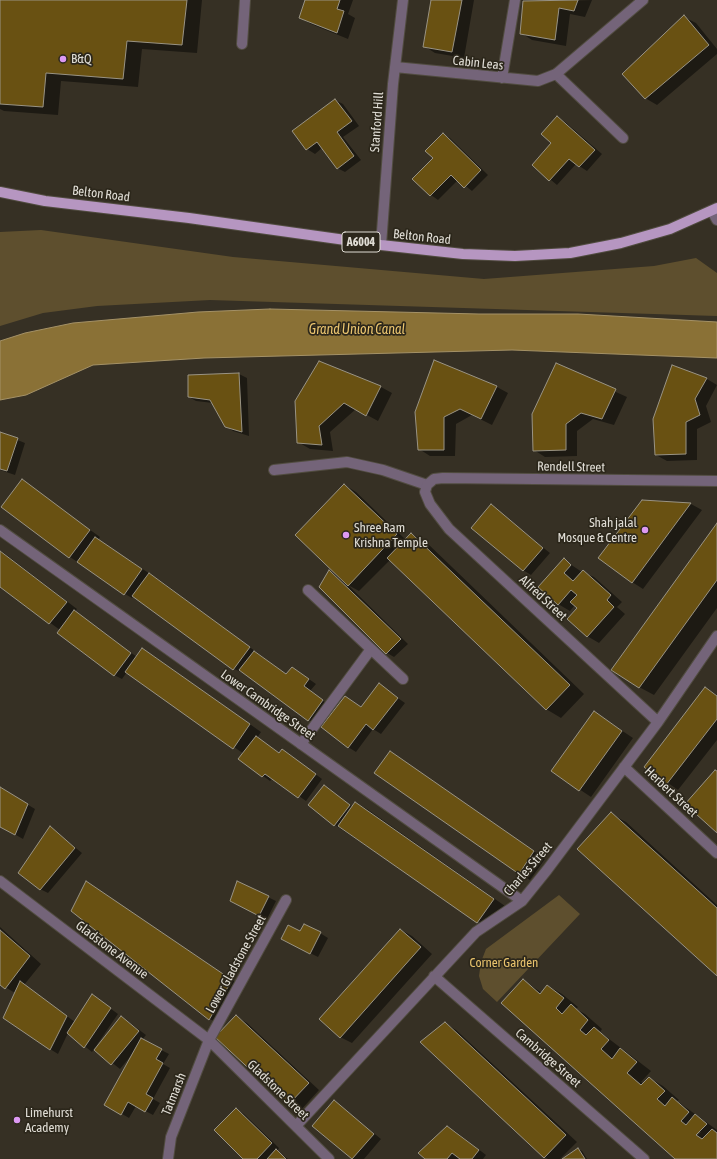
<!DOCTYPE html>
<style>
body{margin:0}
canvas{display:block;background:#363024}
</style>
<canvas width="717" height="1159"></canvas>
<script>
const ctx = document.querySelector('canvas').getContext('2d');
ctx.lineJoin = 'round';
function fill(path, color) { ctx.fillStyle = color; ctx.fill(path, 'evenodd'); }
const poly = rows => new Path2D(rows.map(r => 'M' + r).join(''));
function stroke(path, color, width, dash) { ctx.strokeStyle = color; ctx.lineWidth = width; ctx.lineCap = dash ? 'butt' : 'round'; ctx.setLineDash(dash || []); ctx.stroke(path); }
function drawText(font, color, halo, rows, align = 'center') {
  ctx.font = font + ' "Asap Condensed",sans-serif'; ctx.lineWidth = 3.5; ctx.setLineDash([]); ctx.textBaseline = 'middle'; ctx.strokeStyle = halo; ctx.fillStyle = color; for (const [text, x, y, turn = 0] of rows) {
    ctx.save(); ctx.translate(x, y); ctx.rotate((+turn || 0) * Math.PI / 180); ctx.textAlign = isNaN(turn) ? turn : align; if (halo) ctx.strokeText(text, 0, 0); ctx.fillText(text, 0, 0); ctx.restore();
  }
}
fill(poly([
 [41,230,233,257,484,279,654,266,696,258,717,273,717,316,210,300,97,306,43,313,0,326,0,232],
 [559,895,580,914,497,1002,483,989,479,976,481,962,486,949]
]), '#5e4f2e');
const water = poly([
 [270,309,479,314,578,314,717,322,717,358,512,350,204,358,93,365,26,395,0,400,0,341,25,333,73,323,198,312,270,309]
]);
fill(water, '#8a7136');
stroke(water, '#a49166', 1);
fill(poly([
 [0,0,202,0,197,53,142,49,138,87,61,81,58,115,4,111,0,109],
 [306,0,353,0,348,14,355,18,348,39,311,24,300,18],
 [432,0,474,0,464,58,435,53,424,46],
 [592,0,585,17,570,14,566,46,532,40,521,33,524,2],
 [684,17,696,23,717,49,717,54,657,105,645,98],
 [335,100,343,104,359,126,343,137,361,160,345,172,337,168,322,148,315,154,307,149],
 [557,117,565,122,602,154,587,171,576,164,557,185,533,165,552,143],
 [443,134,450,138,488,175,472,191,458,180,438,200,431,195,414,179,434,158],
 [320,363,381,387,392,393,378,421,356,409,330,432,333,451,310,449,298,442],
 [556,365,627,397,614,425,593,419,577,431,577,456,545,457,534,450],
 [673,366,707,379,717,385,706,406,711,422,697,429,697,460,667,461,656,455],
 [239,374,247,378,249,436,233,431,225,426,213,403,196,401,189,397,189,376],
 [497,387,508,393,492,425,472,415,456,424,455,456,430,456,419,449,416,412],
 [0,433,25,443,15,475,0,470],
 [22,481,100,537,98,540,161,581,287,675,299,672,316,684,310,691,330,706,316,725,246,674,234,669,134,596,132,598,125,594,70,557],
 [345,485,356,492,406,540,412,534,426,542,584,694,561,718,546,709,390,560,359,591,348,585,408,644,394,657,387,653,330,571,337,575],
 [642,502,691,504,702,510,643,589,632,582],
 [491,506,550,553,531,575,523,570],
 [717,525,717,608,654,695,639,687],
 [0,550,77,609,75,612,137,657,143,650,154,656,261,732,257,738,280,754,283,750,290,755,322,779,306,801,273,778,270,781,263,776,239,759,244,754,127,672,122,679,114,675,60,630,0,586],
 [564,560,582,572,594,577,622,602,617,607,625,614,599,643,587,636,578,608,575,605,570,611,558,604],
 [379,685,405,703,381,734,373,729,356,752,348,747,346,697,362,708],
 [706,688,717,695,717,740,678,790,645,767],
 [594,712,633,738,591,797,552,771],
 [401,759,545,859,530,880,519,873],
 [324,787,353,807,356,803,367,809,505,906,489,929,335,825,310,805],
 [0,788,35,809,23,839,0,826],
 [611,814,626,822,717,905,717,974],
 [50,827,82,853,48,893,40,889],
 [237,882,276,901,267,919,238,905],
 [97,889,243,987,221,1025,210,1019,72,911],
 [0,927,41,964,24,985,75,1022,92,995,118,1014,92,1052,68,1033,58,1054,50,1049,15,993,0,984],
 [401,930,412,936,432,954,352,1043,340,1037],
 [301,932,320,933,328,938,318,957,290,943],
 [523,980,542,993,548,986,562,994,578,1007,576,1009,585,1014,602,1029,600,1032,651,1071,641,1082,644,1084,649,1078,663,1086,679,1100,677,1101,717,1130,717,1159,676,1159],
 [698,1132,701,1132,694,1139,692,1138],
 [236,1016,247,1023,319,1090,300,1111,288,1104],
 [122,1017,146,1035,142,1040,169,1054,163,1064,170,1068,153,1099,160,1103,153,1115,136,1106,129,1118,105,1104,134,1052,120,1069,96,1050],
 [445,1023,456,1030,577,1142,560,1159,548,1159,544,1157],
 [334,1101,381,1139,364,1159,352,1159,313,1126],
 [236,1109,244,1114,279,1148,277,1151,288,1159,245,1159],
 [447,1127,455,1131,486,1155,483,1159,461,1159,459,1157,458,1159,426,1159],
 [578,1149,582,1151,587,1159,564,1159]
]), '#0007');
const building = poly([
 [0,0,187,0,182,45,127,41,123,79,46,73,43,107,0,104,0,0],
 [305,0,340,0,337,9,344,11,337,33,299,18,305,0],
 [431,0,462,0,452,52,423,47,431,0],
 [578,0,574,11,559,8,555,40,520,34,523,1,578,0],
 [684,15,709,45,645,99,622,74,684,15],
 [335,99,352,121,337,132,354,156,337,169,317,142,306,150,292,131,335,99],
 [557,116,595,150,579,167,569,159,549,181,532,165,551,143,541,134,557,116],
 [443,133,481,170,464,188,451,175,430,196,412,179,433,158,425,151,443,133],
 [434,360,497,386,481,419,460,409,444,417,444,450,418,450,415,412,434,360],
 [319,361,381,386,366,416,344,403,319,426,322,445,297,443,295,401,319,361],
 [556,363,616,389,602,419,581,413,566,424,566,450,533,451,532,414,556,363],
 [672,365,707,378,695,399,700,415,686,422,686,454,655,455,653,419,672,365],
 [239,373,242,432,225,427,210,400,188,397,188,375,239,373],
 [0,432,18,438,7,471,0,469,0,432],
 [22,479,90,530,69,558,1,507,22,479],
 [344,484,397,534,348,586,295,535,344,484],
 [642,500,691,503,632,583,598,558,642,500],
 [491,504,543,548,523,571,471,528,491,504],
 [717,523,717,580,639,688,611,670,717,523],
 [411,533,570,685,546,710,387,558,411,533],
 [95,537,142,569,124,595,77,562,95,537],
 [0,551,67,602,49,624,0,587,0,551],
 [564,558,571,565,564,573,573,581,583,570,611,595,607,600,614,607,587,637,567,619,577,608,570,602,577,595,571,590,558,605,538,587,564,558],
 [329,570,401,639,386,654,319,587,329,570],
 [149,573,250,647,233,670,132,596,149,573],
 [74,610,131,653,114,676,57,633,74,610],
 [142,648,250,724,233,749,125,672,142,648],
 [254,651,286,674,292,667,309,679,304,686,323,700,308,721,239,670,254,651],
 [379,683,398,698,373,730,366,724,348,748,321,727,345,696,361,707,379,683],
 [705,687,717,696,717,719,666,785,644,767,705,687],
 [594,711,622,731,579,791,551,771,594,711],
 [256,736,279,753,282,749,316,774,298,798,265,774,262,777,238,759,256,736],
 [390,751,534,851,519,874,374,773,390,751],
 [715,770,717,771,717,833,685,804,715,770],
 [324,785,350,805,334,826,308,805,324,785],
 [0,787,28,804,15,835,0,827,0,787],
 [355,802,494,899,477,923,338,826,355,802],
 [611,812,717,908,717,976,577,849,611,812],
 [50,826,75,848,40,890,18,873,50,826],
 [86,881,232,980,209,1020,71,911,86,881],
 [237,881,269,896,259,916,230,901,237,881],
 [304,924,321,932,310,954,281,939,288,925,300,931,304,924],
 [400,929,421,947,340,1038,319,1019,400,929],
 [0,930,30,956,5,989,0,985,0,930],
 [523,979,540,994,547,985,564,998,556,1008,562,1014,571,1004,588,1020,580,1030,586,1035,594,1027,609,1040,601,1049,612,1059,620,1048,637,1062,627,1073,641,1085,649,1077,665,1091,657,1099,665,1106,672,1097,689,1112,681,1121,686,1125,695,1114,707,1124,696,1135,702,1139,712,1129,717,1133,717,1159,675,1159,501,1003,523,979],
 [20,981,67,1016,50,1050,3,1018,20,981],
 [92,994,111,1008,84,1048,67,1033,92,994],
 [236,1015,309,1083,288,1105,215,1037,236,1015],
 [121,1016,139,1031,111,1065,94,1050,121,1016],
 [445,1022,566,1135,544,1158,420,1042,445,1022],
 [141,1038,162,1049,156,1059,163,1063,146,1094,153,1098,145,1112,128,1102,121,1115,104,1105,141,1038],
 [334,1100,374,1134,352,1159,312,1126,334,1100],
 [236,1108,272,1143,257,1159,243,1159,214,1130,236,1108],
 [447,1126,479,1150,472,1159,460,1159,452,1153,447,1159,425,1159,418,1153,447,1126],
 [578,1148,585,1159,562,1159,578,1148],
 [276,1149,286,1159,267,1159,276,1149]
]);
fill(building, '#695112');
stroke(building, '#999384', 1);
const lane = poly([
 [242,44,245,0],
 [556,74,623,138],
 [274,470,347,462,383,470,427,485],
 [308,590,403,679],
 [301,744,371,649]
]);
const street = poly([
 [395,67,538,81,556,74,643,0],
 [502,78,515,0],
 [712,211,717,220],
 [381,245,393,84,403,0],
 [0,530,522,901],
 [658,722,449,529,430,504,425,492,427,485,434,479,443,478,717,481],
 [624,767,717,853],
 [0,881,209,1040,329,1159],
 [434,976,644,1159],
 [296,1126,476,932,522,901,547,870,658,722,717,636],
 [168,1159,171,1137,209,1040,286,900]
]);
const primary = poly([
 [0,192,45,201,189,218,381,245,463,254,515,256,570,253,621,243,670,229,717,208]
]);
stroke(lane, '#514c40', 12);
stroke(street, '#514c40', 12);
stroke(primary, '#514c40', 12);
stroke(lane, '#746479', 10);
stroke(street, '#746479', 10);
stroke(primary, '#b696c1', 10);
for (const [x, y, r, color] of [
 [63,59,4,"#dd99f3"],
 [645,530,4,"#dd99f3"],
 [346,535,4,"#dd99f3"],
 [17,1120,4,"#dd99f3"]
]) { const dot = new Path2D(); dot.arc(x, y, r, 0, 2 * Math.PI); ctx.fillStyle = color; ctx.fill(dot); stroke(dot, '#2c271b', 1.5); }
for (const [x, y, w] of [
 [361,242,38]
]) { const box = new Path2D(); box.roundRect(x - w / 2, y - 10, w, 20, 3); ctx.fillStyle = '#2c271b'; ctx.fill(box); stroke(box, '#e0ddd5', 1); }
drawText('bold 12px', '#e0ddd5', null, [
 ["A6004",361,242]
]);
drawText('13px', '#e0ddd5', '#2c271b', [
 ["B&Q",71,59],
 ["Shah jalal",637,523,"right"],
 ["Mosque & Centre",637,538,"right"],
 ["Shree Ram",354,528],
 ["Krishna Temple",354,543],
 ["Limehurst",25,1113],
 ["Academy",25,1128]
], 'left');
drawText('13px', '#e0ddd5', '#2c271b', [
 ["Cabin Leas",478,63,6],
 ["Stanford Hill",377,122,-86],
 ["Belton Road",101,194,7],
 ["Belton Road",422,237,6],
 ["Rendell Street",571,467,1],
 ["Alfred Street",543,598,43],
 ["Lower Cambridge Street",268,705,35],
 ["Herbert Street",671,792,43],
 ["Charles Street",528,869,-49],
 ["Gladstone Avenue",112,950,37],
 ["Lower Gladstone Street",236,964,-61],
 ["Cambridge Street",548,1058,41],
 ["Gladstone Street",278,1090,44],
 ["Tatmarsh",174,1094,-68]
]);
drawText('13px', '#e9c36d', '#2c271b', [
 ["Corner Garden",504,963]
]);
drawText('italic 14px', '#ecc670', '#2c271b', [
 ["Grand Union Canal",357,330]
]);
</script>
